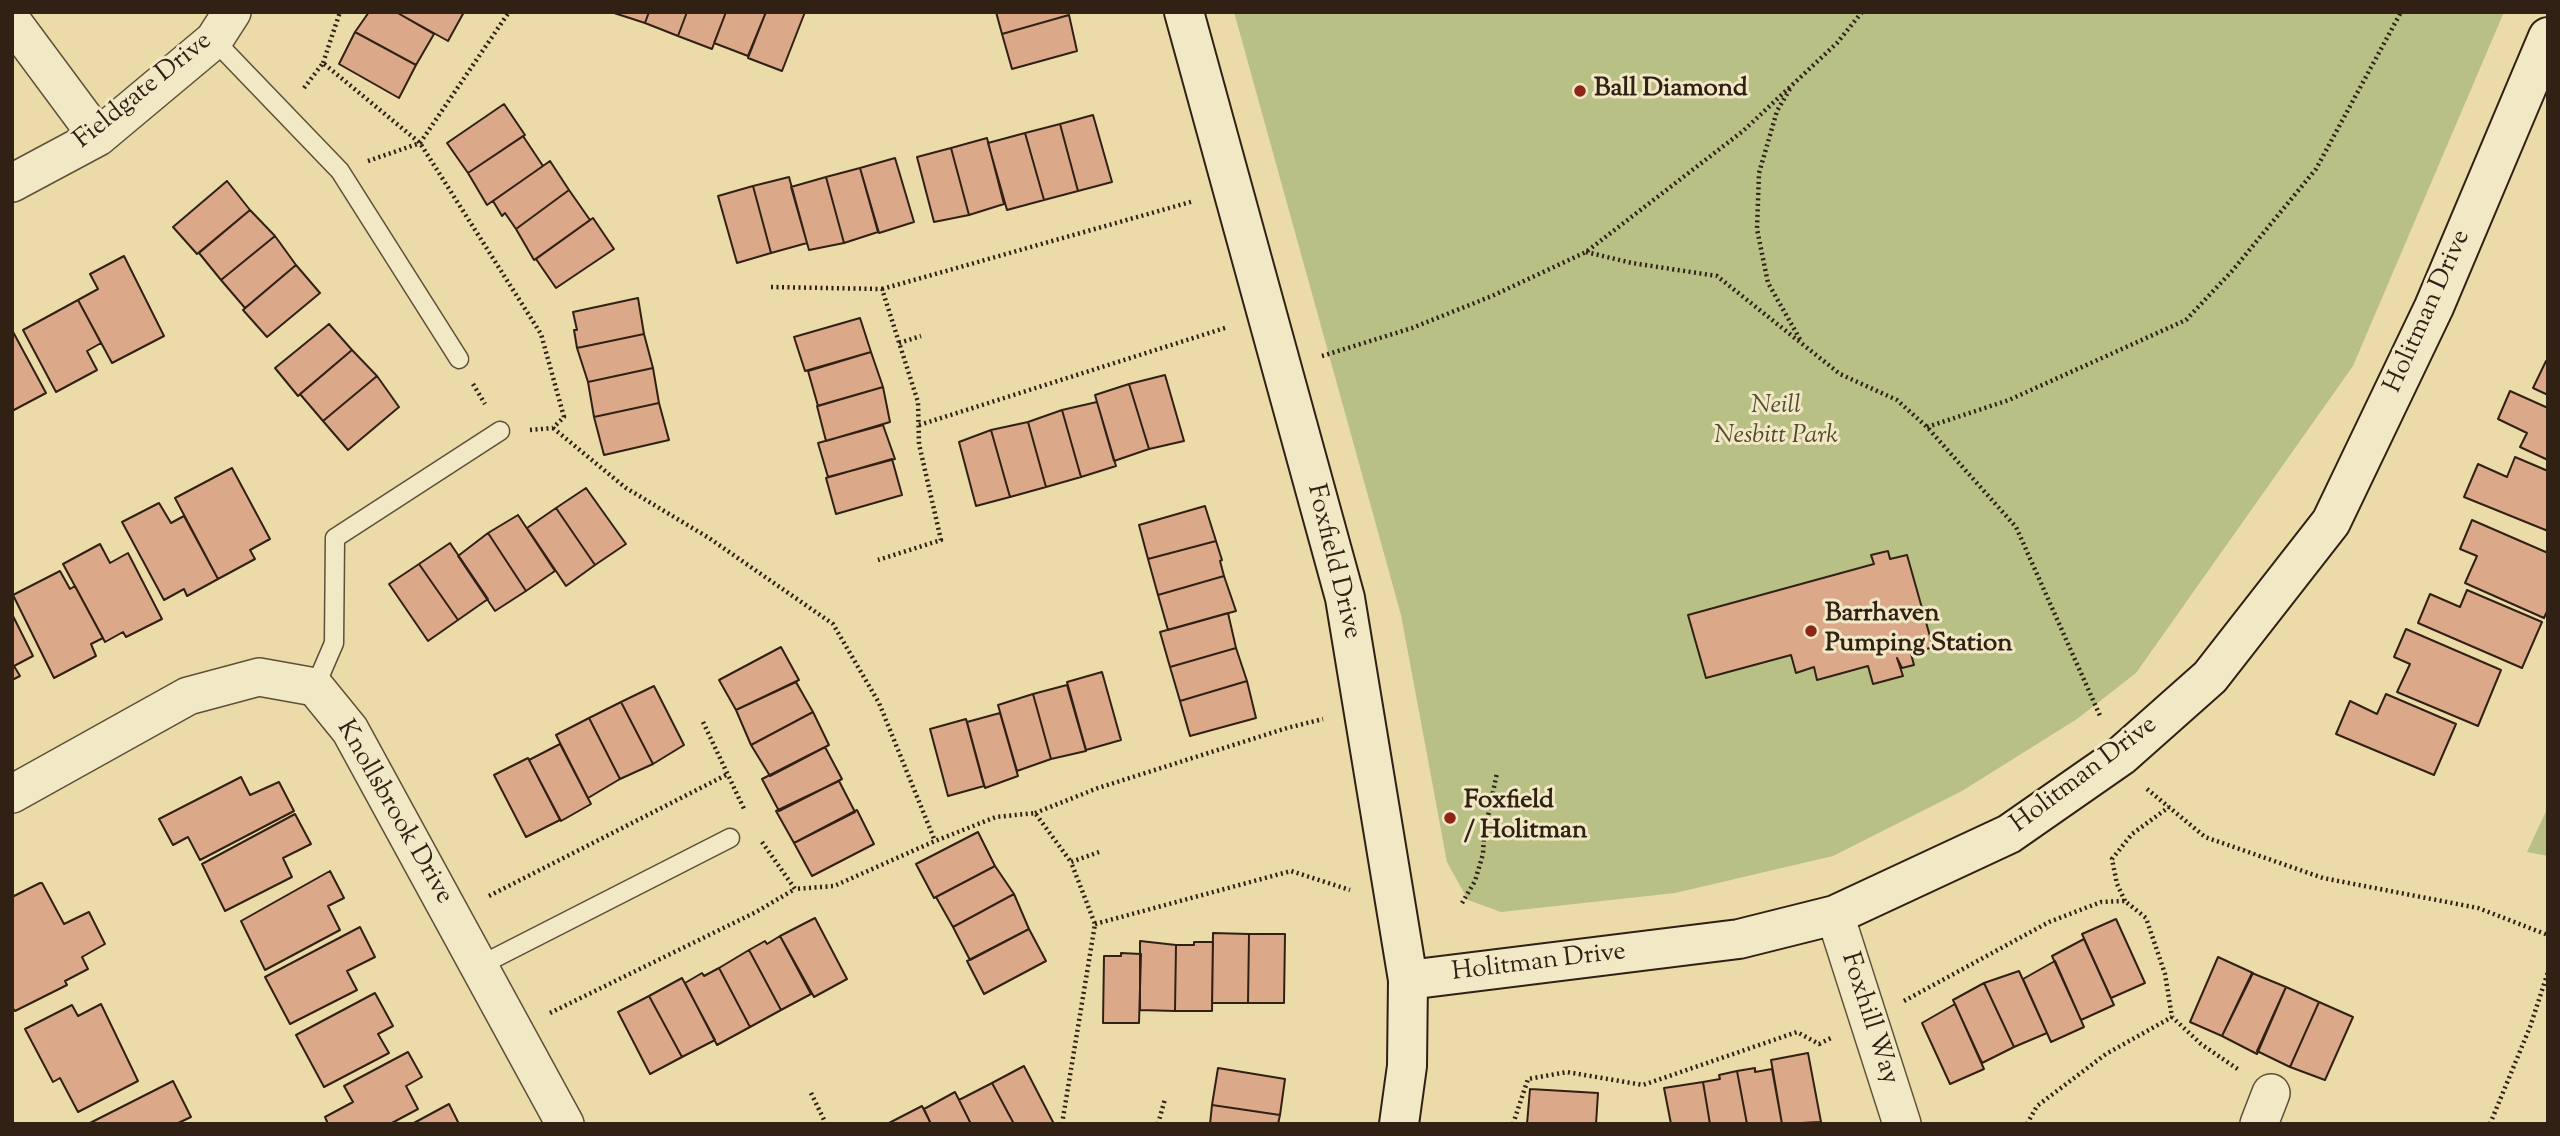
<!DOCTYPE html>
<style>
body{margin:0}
#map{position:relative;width:2560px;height:1136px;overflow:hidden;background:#eadba8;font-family:"Sorts Mill Goudy",serif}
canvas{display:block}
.frame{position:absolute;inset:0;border:14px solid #312014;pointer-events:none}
</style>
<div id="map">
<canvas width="2560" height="1136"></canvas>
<div class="frame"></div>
</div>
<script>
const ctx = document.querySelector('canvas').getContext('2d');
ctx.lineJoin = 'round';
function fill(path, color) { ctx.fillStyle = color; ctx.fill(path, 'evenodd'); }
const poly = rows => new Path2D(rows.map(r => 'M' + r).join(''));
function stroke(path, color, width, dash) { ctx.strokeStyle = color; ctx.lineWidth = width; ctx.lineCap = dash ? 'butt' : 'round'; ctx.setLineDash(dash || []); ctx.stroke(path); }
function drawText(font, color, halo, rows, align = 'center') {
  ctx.font = font + ' "Sorts Mill Goudy",serif'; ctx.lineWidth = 6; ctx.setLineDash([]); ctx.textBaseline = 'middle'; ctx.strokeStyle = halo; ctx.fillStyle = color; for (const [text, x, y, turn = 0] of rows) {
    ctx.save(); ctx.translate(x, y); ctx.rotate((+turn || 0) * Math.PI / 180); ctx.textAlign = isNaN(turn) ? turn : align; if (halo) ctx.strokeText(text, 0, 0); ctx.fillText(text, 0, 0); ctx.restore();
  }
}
fill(poly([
 [1234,12,2504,12,2353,366,2136,673,2077,719,1962,791,1833,856,1675,893,1501,912,1468,900,1447,862,1401,615],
 [2548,807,2548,856,2527,852]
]), '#b9c086');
const building = poly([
 [369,12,396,12,434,34,416,65,355,32,369,12],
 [396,12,464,12,448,41,396,12],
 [611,12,649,12,645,23,611,12],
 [649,12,687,12,678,36,645,23,649,12],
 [687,12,726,12,712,49,678,36,687,12],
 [726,12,766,12,748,56,714,43,726,12],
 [766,12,805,12,782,71,748,58,766,12],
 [996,12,1068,12,1069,15,1002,34,996,12],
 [1069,15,1077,51,1012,69,1002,34,1069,15],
 [355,32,416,65,399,98,339,64,355,32],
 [504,104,525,135,468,173,447,143,504,104],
 [1093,115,1112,182,1078,191,1060,124,1093,115],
 [1060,124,1078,191,1044,200,1025,133,1060,124],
 [1025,133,1044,200,1007,210,988,143,1025,133],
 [523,136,543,166,487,205,468,173,523,136],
 [987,138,1004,204,969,215,951,148,987,138],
 [951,148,969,215,934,222,917,157,951,148],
 [895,158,914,222,879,233,860,168,895,158],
 [550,161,569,190,516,229,505,213,502,216,493,201,550,161],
 [860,168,878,232,844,243,826,177,860,168],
 [789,177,807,243,771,253,753,186,789,177],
 [826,177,844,243,809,250,791,187,826,177],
 [227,181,250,210,197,254,173,227,227,181],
 [753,186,771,253,737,263,718,196,753,186],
 [569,190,590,220,534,260,516,229,569,190],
 [250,210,275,236,221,280,199,253,250,210],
 [593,218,614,249,556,288,536,259,593,218],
 [275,236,296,265,245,308,221,280,275,236],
 [124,256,164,336,112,363,78,300,98,289,90,274,124,256],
 [296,265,320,293,267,337,243,310,296,265],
 [638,298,644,334,577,348,574,330,577,330,573,312,638,298],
 [78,300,101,343,87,351,97,370,56,392,23,330,78,300],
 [860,318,871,352,805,371,794,337,860,318],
 [329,324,352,350,298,396,275,368,329,324],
 [12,330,46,393,12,411,12,330],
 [644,334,653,368,588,382,577,348,644,334],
 [352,350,377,376,323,421,300,394,352,350],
 [871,352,883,387,818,406,808,371,871,352],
 [2546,361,2548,362,2548,395,2533,388,2546,361],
 [653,368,659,403,594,417,588,382,653,368],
 [1165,375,1184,441,1149,449,1129,384,1165,375],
 [377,376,399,407,348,450,323,421,377,376],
 [1129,384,1149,449,1114,461,1095,395,1129,384],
 [883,387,890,422,826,441,817,406,883,387],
 [2510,391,2548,408,2548,460,2520,447,2527,433,2498,419,2510,391],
 [1097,402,1116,466,1081,477,1062,410,1097,402],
 [659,403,669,440,604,455,594,417,659,403],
 [1062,410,1081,477,1046,487,1028,422,1062,410],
 [1028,422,1046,487,1010,497,991,430,1028,422],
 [883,425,895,459,828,477,818,443,883,425],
 [991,430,1010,497,976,506,959,442,991,430],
 [2515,457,2548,471,2548,531,2464,497,2478,464,2507,477,2515,457],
 [892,459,902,495,836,514,826,478,892,459],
 [232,468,270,539,250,550,255,559,218,579,175,498,232,468],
 [586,488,626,544,595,565,556,508,586,488],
 [159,503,171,523,184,516,218,579,187,596,184,589,164,600,122,522,159,503],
 [1205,506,1216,541,1148,559,1139,525,1205,506],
 [556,508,595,565,566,586,527,528,556,508],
 [518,515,555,571,526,591,488,533,518,515],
 [2472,520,2548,553,2548,609,2544,618,2465,583,2477,556,2460,549,2472,520],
 [488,533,526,591,495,611,458,556,488,533],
 [1216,541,1222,560,1220,561,1224,576,1158,595,1148,559,1216,541],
 [450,543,488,599,458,620,419,564,450,543],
 [100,544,110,563,128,553,162,619,126,637,123,632,105,642,63,564,100,544],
 [1888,551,1890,559,1907,555,1933,647,1911,654,1914,665,1902,668,1897,658,1903,676,1873,684,1868,666,1817,680,1814,667,1796,673,1791,655,1706,678,1688,615,1874,564,1871,555,1888,551],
 [419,564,458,620,428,641,389,584,419,564],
 [60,571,70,589,75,586,103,638,91,644,96,656,54,678,13,595,60,571],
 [1224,576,1236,611,1168,630,1158,595,1224,576],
 [2467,590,2542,622,2522,668,2418,623,2430,594,2460,607,2467,590],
 [1228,613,1236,648,1170,667,1160,632,1228,613],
 [12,614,33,656,14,666,20,676,12,680,12,614],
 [2406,629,2501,670,2478,726,2397,692,2410,664,2394,657,2406,629],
 [781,647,799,680,736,710,719,680,781,647],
 [1236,648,1247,681,1180,701,1170,667,1236,648],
 [1102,672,1121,740,1086,750,1067,682,1102,672],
 [1247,681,1256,718,1190,736,1180,701,1247,681],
 [796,682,813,712,751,745,736,710,796,682],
 [1067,685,1086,751,1051,759,1033,694,1067,685],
 [654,686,684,745,653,764,621,702,654,686],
 [1033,694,1051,759,1017,771,998,705,1033,694],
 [2386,694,2456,724,2434,775,2336,734,2350,701,2377,714,2386,694],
 [621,702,653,764,620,779,589,718,621,702],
 [813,712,829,745,770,776,751,745,813,712],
 [1000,713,1018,776,985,788,967,722,1000,713],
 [589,718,620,779,588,798,556,735,589,718],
 [966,719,984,786,948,796,930,729,966,719],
 [560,744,591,804,561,821,529,760,560,744],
 [825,747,842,779,779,811,762,779,825,747],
 [528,758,560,820,526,837,494,775,528,758],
 [241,777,250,795,279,782,294,811,200,860,188,837,173,845,159,819,241,777],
 [839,781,855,812,794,843,776,811,839,781],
 [857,810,874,844,812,876,794,843,857,810],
 [295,814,311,844,283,858,292,877,225,911,202,864,295,814],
 [978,832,995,866,934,898,916,864,978,832],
 [995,866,1014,894,953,927,936,897,995,866],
 [330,871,344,898,328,906,340,930,265,970,241,921,330,871],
 [40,883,42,883,64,924,89,912,105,944,82,957,88,969,65,981,67,985,15,1011,12,1007,12,897,40,883],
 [1014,894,1029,929,970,960,953,927,1014,894],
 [815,918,847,979,814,997,780,936,815,918],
 [2116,919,2145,983,2111,998,2082,934,2116,919],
 [360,927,375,957,347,971,357,990,290,1024,265,977,360,927],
 [1029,929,1046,961,984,994,967,961,1029,929],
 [1213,933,1249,934,1248,1003,1212,1003,1213,933],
 [1249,934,1285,934,1284,1003,1248,1003,1249,934],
 [780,936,811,994,781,1010,749,950,765,941,767,944,780,936],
 [2084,939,2114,1005,2081,1020,2052,956,2084,939],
 [1140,941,1176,945,1175,1011,1140,1010,1140,941],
 [1194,942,1213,942,1212,1011,1175,1011,1176,945,1194,945,1194,942],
 [749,950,781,1010,750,1027,719,968,749,950],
 [1121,953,1141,954,1139,1023,1103,1023,1104,956,1121,956,1121,953],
 [2218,957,2253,973,2222,1036,2190,1022,2218,957],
 [2055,961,2084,1027,2051,1042,2023,979,2055,961],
 [719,968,750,1027,717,1045,685,983,702,973,704,976,719,968],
 [2019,971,2047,1033,2014,1047,1984,983,2019,971],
 [2252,973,2286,987,2257,1054,2222,1036,2252,973],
 [682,978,715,1040,682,1057,649,996,682,978],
 [1984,983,2014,1047,1982,1063,1953,1000,1984,983],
 [2286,987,2319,1002,2290,1067,2257,1051,2286,987],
 [375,993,393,1026,378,1034,389,1053,324,1087,296,1035,375,993],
 [649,996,682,1057,650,1074,618,1012,649,996],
 [2319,1002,2353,1017,2325,1080,2290,1067,2319,1002],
 [101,1004,138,1081,78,1112,60,1078,53,1082,25,1029,72,1005,78,1016,101,1004],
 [1955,1004,1984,1069,1950,1084,1922,1023,1955,1004],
 [408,1052,422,1077,406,1086,418,1109,390,1124,328,1124,325,1117,353,1102,344,1086,408,1052],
 [1808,1053,1821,1122,1782,1124,1771,1060,1808,1053],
 [1024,1066,1054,1124,1014,1124,992,1083,1024,1066],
 [1218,1068,1285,1079,1280,1115,1212,1105,1218,1068],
 [1755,1068,1755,1072,1772,1069,1782,1124,1747,1124,1737,1071,1755,1068],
 [1737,1071,1747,1124,1710,1124,1703,1082,1720,1079,1719,1075,1737,1071],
 [173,1081,191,1117,176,1124,88,1124,173,1081],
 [1703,1082,1710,1124,1671,1124,1664,1088,1703,1082],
 [992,1083,1014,1124,971,1124,959,1100,992,1083],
 [1530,1089,1598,1093,1596,1124,1527,1124,1530,1089],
 [955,1092,971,1124,931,1124,924,1109,955,1092],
 [449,1104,459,1124,412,1124,449,1104],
 [1212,1105,1280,1115,1278,1124,1210,1124,1212,1105],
 [922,1106,931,1124,889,1123,922,1106]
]);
fill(building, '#dba989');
stroke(building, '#312014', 2);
const lane = poly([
 [214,40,340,171,459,359],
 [315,687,334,643,335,538,500,431],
 [479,966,730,838]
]);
const street = poly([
 [12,21,98,137],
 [12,183,98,137,214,40,232,12],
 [12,794,188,696,259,677,315,687,350,730,565,1124],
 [1835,915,1902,1124],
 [2259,1124,2271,1093]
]);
const secondary = poly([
 [1184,12,1345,598,1408,980,1407,1066,1399,1124],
 [1408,980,1739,939,1835,915,2009,834,2121,756,2210,677,2331,522,2434,307,2548,37]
]);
stroke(lane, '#5f4f39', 21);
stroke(street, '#5f4f39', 40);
stroke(secondary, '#312014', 42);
stroke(poly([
 [323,63,340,12],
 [304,88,323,63,420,143,541,334,564,417,553,428,530,430],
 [1790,89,1777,111,1759,173,1757,229,1768,283,1801,341],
 [368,161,420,143,509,12],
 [1586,252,1632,263,1717,276,1840,374,1897,400,1927,427,2016,527,2101,718],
 [771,287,882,289,918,402,919,444,941,540,878,560],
 [882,289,1194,201],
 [899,343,921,336],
 [1322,356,1412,328,1492,296,1586,252,1743,131,1837,43,1862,12],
 [473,384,485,404],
 [919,425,1228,327],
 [1927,427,2009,400,2186,320,2233,270,2316,169,2401,12],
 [553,428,626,488,709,538,833,624,879,703,935,841],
 [703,722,745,811],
 [2147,789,2205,837,2323,878,2478,908,2548,935],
 [1035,813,1098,788,1287,728,1323,719],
 [762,842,795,889,834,886,935,841,996,817,1035,813,1071,862],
 [489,896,728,774],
 [2125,901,2117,884,2112,859,2132,834,2169,807],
 [1462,903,1475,881,1483,854,1484,835,1497,773],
 [1095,924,1291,871,1350,890],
 [1904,1001,2049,922,2101,902,2125,901,2146,918,2165,974,2172,1017,2201,1044,2239,1070],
 [550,1013,756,912,795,889],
 [811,1093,826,1124],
 [1062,1124,1095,924,1071,862,1099,852],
 [1158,1124,1165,1099],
 [1513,1124,1528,1079,1567,1072,1643,1085,1797,1032,1819,1044,1831,1038],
 [2027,1124,2037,1106,2106,1054,2172,1017],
 [2490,1124,2530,1027,2548,972]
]), '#312014', 4.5, [2, 3.5]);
stroke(lane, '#f1e8c6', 18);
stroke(street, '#f1e8c6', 37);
stroke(secondary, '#f1e8c6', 38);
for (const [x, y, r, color] of [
 [1580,91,7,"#8f2418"],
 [1811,631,7,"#8f2418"],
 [1450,818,7,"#8f2418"]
]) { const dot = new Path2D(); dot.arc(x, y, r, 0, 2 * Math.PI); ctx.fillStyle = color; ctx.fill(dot); stroke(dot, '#f1e8c6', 2.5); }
drawText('bold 26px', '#312014', '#f1e8c6', [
 ["Ball Diamond",1594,91],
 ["Barrhaven",1825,616],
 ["Pumping Station",1825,646],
 ["Foxfield",1464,803],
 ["/ Holitman",1464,833]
], 'left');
drawText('26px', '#312014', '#f1e8c6', [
 ["Fieldgate Drive",144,92,-39],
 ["Holitman Drive",2429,312,-66],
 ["Foxfield Drive",1332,562,76],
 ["Holitman Drive",2085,776,-37],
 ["Knollsbrook Drive",393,813,60],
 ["Holitman Drive",1539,964,-7],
 ["Foxhill Way",1868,1019,72]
]);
drawText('italic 26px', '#534830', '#f1e8c6', [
 ["Neill",1776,408],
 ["Nesbitt Park",1776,438]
]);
</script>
